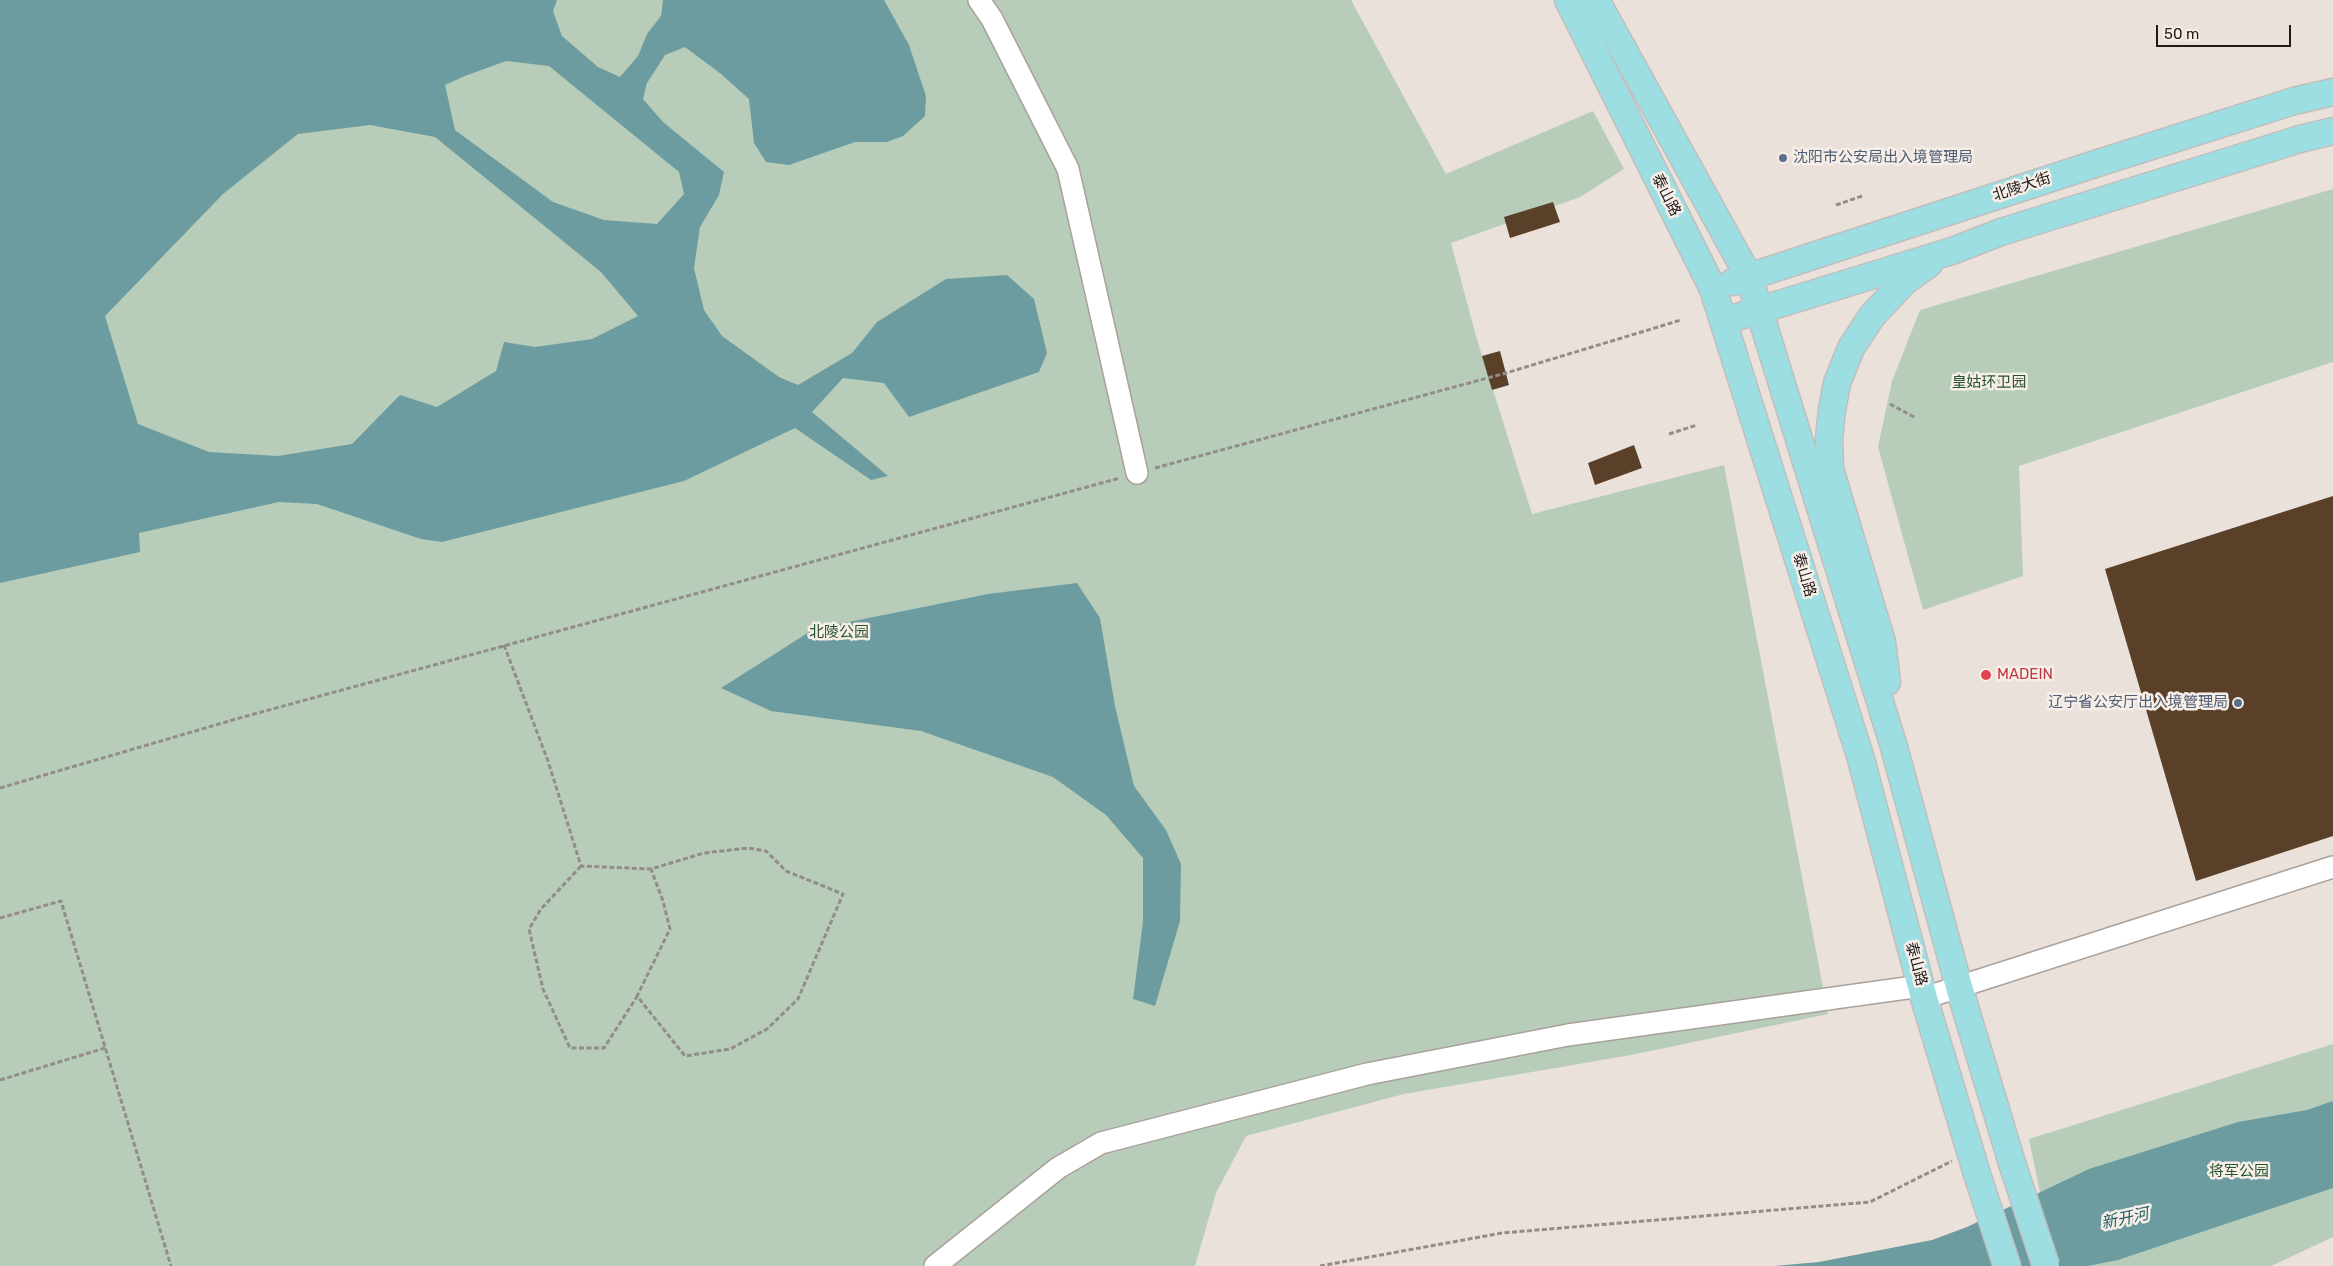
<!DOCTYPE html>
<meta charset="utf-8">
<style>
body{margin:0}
#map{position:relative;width:2333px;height:1266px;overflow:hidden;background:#eae1db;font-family:Rubik,sans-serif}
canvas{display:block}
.scale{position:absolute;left:2156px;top:25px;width:135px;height:22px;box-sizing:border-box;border:2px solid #1d1a18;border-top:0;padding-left:6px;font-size:15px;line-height:18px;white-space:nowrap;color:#1d1a18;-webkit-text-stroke:4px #f7eee8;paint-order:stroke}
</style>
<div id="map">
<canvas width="2333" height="1266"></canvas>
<div class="scale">50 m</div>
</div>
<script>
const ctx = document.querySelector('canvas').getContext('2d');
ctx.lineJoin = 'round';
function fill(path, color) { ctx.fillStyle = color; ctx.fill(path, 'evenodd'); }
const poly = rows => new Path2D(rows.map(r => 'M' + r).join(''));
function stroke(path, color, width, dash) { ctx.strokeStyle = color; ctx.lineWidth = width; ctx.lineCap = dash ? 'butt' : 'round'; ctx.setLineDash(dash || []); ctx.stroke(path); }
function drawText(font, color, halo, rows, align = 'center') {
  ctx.font = font + ' Rubik,"Noto Sans SC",sans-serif'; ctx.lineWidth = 5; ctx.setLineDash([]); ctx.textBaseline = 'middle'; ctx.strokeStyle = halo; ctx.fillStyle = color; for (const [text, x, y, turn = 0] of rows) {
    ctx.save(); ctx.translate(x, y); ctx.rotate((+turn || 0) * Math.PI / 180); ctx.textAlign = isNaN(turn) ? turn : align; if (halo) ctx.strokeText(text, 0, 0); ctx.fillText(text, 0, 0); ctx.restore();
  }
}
fill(poly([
 [0,0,1351,0,1446,174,1593,111,1624,169,1580,197,1451,243,1476,336,1532,514,1724,465,1828,1014,1631,1055,1404,1094,1246,1136,1216,1193,1195,1266,0,1266],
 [2333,189,2333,362,2019,466,2023,576,1923,610,1878,447,1892,381,1920,310],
 [2333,1044,2333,1237,2271,1266,2055,1266,2029,1139]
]), '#b7cdb9');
fill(poly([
 [0,0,557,0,553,11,562,36,598,67,620,77,638,56,647,34,661,16,663,0,884,0,909,45,926,96,925,116,903,136,887,142,855,142,789,165,766,162,754,143,749,99,721,74,685,47,665,55,647,83,643,99,663,122,724,172,719,195,700,227,694,268,704,310,722,336,779,377,798,385,852,353,877,322,946,279,1007,275,1034,299,1047,353,1039,372,909,417,884,383,843,378,812,412,888,476,871,480,795,428,684,481,442,542,421,539,317,504,279,502,139,533,140,552,0,583],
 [506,61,549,66,679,172,684,194,657,224,604,220,553,202,455,130,445,85,465,76],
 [370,125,435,137,601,272,638,316,592,339,535,347,504,342,496,371,437,407,400,395,352,444,278,456,209,452,138,424,105,316,223,194,298,134],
 [1077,583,1100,618,1115,706,1134,786,1166,830,1181,864,1180,921,1155,1006,1133,999,1143,922,1143,858,1106,815,1053,777,921,731,771,711,721,688,814,629,988,594],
 [2333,1101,2333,1188,2118,1260,2088,1266,1774,1266,1819,1262,1932,1240,1967,1227,2089,1169,2238,1122,2307,1110]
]), '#6d9ca0');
fill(poly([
 [1553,202,1560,222,1510,238,1504,217],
 [1500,351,1509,385,1492,390,1482,356],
 [1634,445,1642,468,1595,485,1588,463],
 [2333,496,2333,836,2196,881,2105,569]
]), '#5a4029');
const minor = poly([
 [979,0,992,19,1068,169,1137,473],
 [1924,998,2333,867],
 [935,1266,1058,1168,1101,1143,1367,1074,1568,1035,1921,986]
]);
const major = poly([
 [1568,0,1713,289,1861,759,1924,998,1977,1174,2007,1266],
 [1596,0,1749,277,1894,747,1959,987,2012,1163],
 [1733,282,2098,163,2294,101,2333,92],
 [1724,321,1952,251,2001,232,2300,139,2333,131],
 [1887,682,1882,642,1830,469,1829,439,1832,410,1837,383,1851,348,1872,316,1904,282,1929,264]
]);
stroke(minor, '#a9a19b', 24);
stroke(major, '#c0bfbe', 29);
stroke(poly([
 [1836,205,1862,196],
 [1890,404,1916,418],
 [1669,434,1697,425],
 [1155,468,1506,373,1681,320],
 [504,645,548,761,581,866,651,869,704,853,748,848,766,851,786,871,843,894,798,999,767,1029,730,1049,685,1056,637,996,670,929,663,901,651,869],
 [0,788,243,717,1120,478],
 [581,866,541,909,529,929,543,989,570,1048,604,1048,638,995],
 [0,918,61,901,171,1266],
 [0,1080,105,1048],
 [1320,1266,1502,1233,1870,1202,1952,1161]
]), '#938d88', 3, [5, 2.5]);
stroke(minor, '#fff', 21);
stroke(major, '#9ddee3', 26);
const majorBridge = poly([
 [2012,1163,2046,1266]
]);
stroke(majorBridge, '#c0bfbe', 29, []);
stroke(majorBridge, '#9ddee3', 26);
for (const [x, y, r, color] of [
 [1783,158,5,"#5c6f8a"],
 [1986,675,6,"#e0444e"],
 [2238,703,5,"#5c6f8a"]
]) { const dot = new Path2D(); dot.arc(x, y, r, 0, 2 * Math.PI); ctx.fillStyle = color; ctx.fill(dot); stroke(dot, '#f7eee8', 2); }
drawText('15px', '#4e5e75', '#f7eee8', [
 ["沈阳市公安局出入境管理局",1793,158],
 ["辽宁省公安厅出入境管理局",2228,703,"right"]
], 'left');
drawText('15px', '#1d1a18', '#f7eee8', [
 ["北陵大街",2022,187,-18],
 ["泰山路",1666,195,63],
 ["泰山路",1804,575,73],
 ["泰山路",1916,964,75]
]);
drawText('15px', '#26532d', '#f7eee8', [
 ["皇姑环卫园",1989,383],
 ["北陵公园",839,633],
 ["将军公园",2239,1172]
]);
drawText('15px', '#be3a42', '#f7eee8', [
 ["MADEIN",1997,675]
], 'left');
drawText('italic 16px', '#1c5e63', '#f7eee8', [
 ["新开河",2125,1219,-12]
]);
</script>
